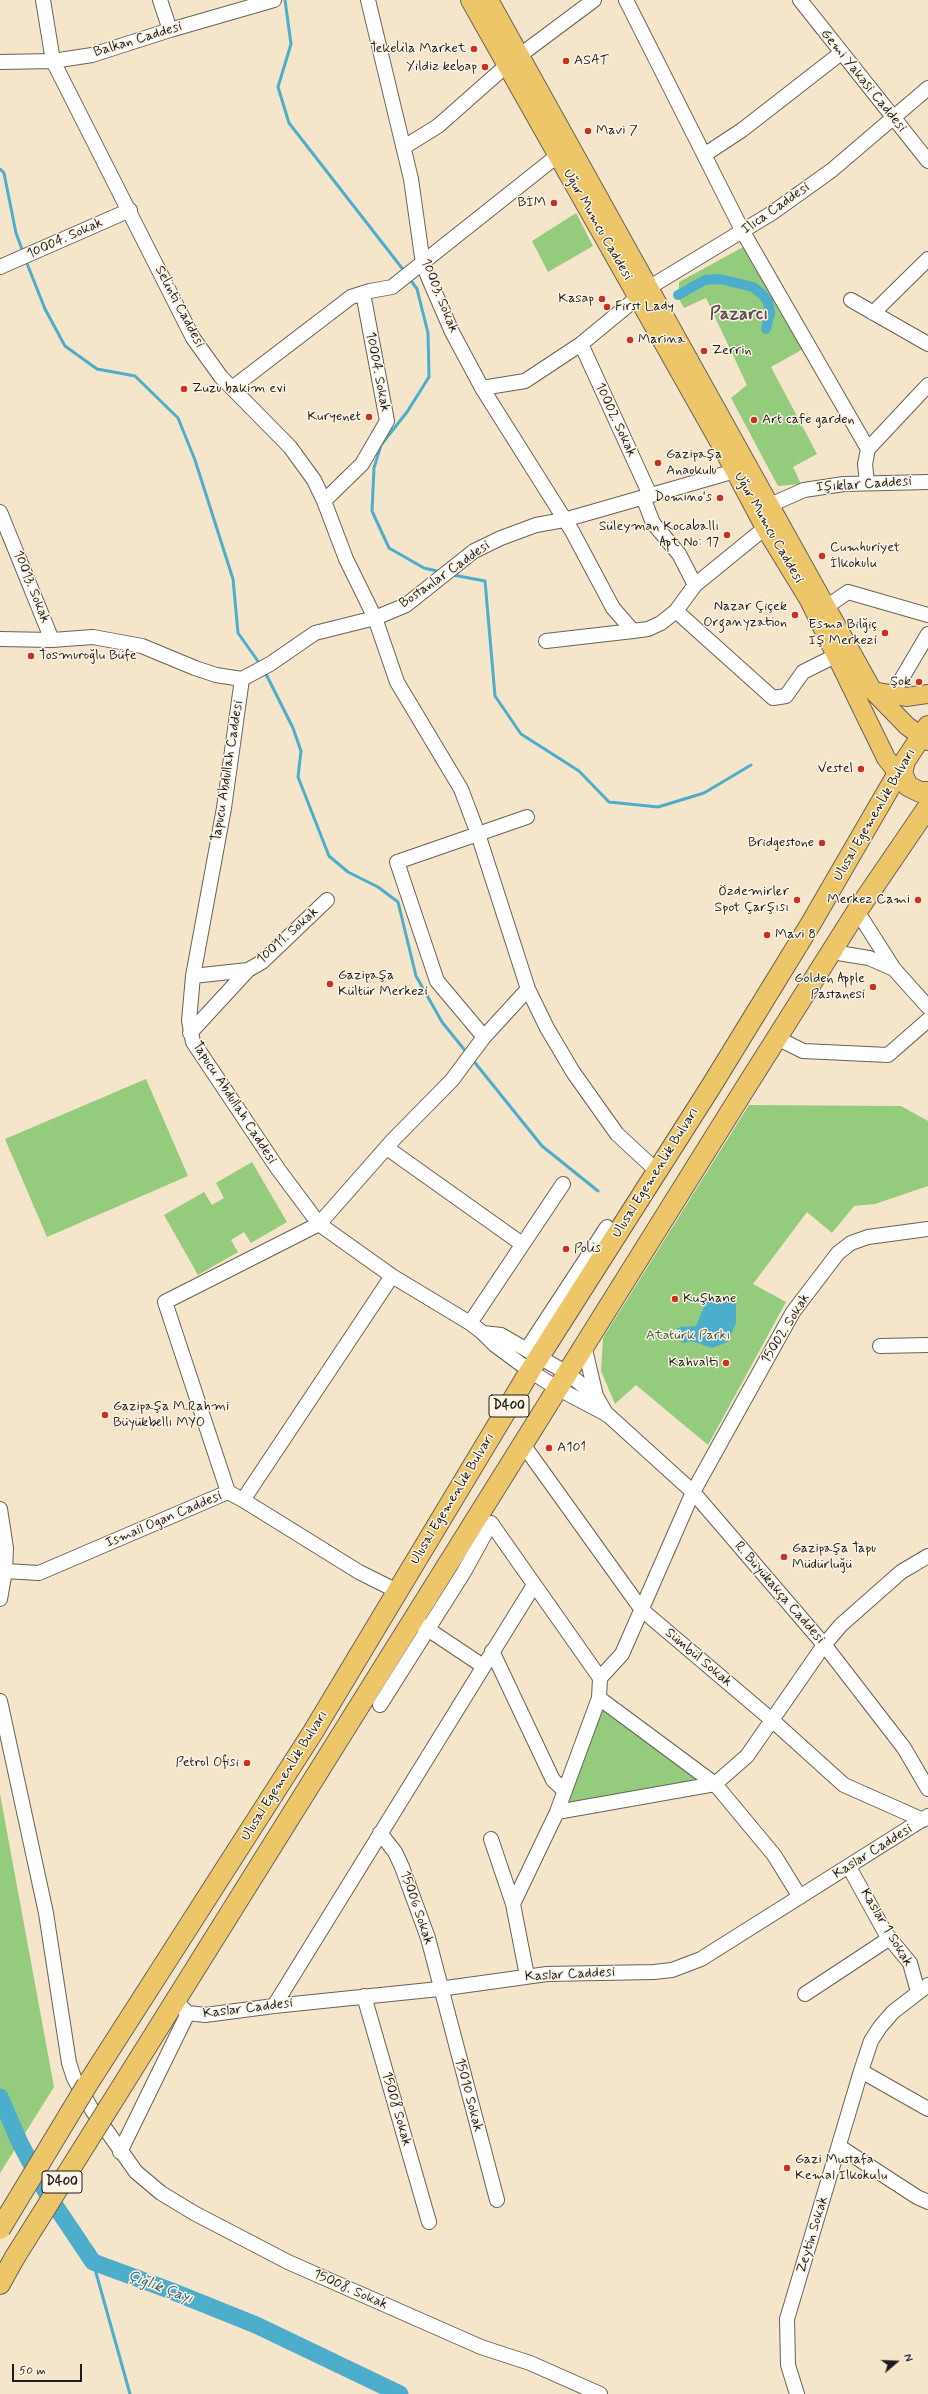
<!DOCTYPE html>
<meta charset="utf-8">
<style>
body{margin:0}
#map{position:relative;width:928px;height:2394px;overflow:hidden;background:#f5e5cb;font-family:Mynerve,sans-serif}
canvas{display:block}
.north{position:absolute;left:876px;top:2342px;width:40px;height:40px;-webkit-text-stroke:3px #fcf5e5;paint-order:stroke;rotate:71deg;font-size:11px;font-weight:700;line-height:16px;text-align:center;color:#1c1c1c}
.north::after{content:'';display:block;margin:auto;width:14px;height:18px;background:#1c1c1c;clip-path:polygon(50% 0,100% 100%,50% 72%,0 100%)}
.scale{position:absolute;left:12px;top:2364px;width:70px;height:18px;box-sizing:border-box;border:2px solid #1c1c1c;border-top:0;padding-left:5px;font-size:12px;line-height:14px;white-space:nowrap;color:#1c1c1c;-webkit-text-stroke:3px #fcf5e5;paint-order:stroke}
</style>
<div id="map">
<canvas width="928" height="2394"></canvas>
<div class="north">N</div>
<div class="scale">50 m</div>
</div>
<script>
const ctx = document.querySelector('canvas').getContext('2d');
ctx.lineJoin = 'round';
function fill(path, color) { ctx.fillStyle = color; ctx.fill(path, 'evenodd'); }
const poly = rows => new Path2D(rows.map(r => 'M' + r).join(''));
function stroke(path, color, width, dash) { ctx.strokeStyle = color; ctx.lineWidth = width; ctx.lineCap = dash ? 'butt' : 'round'; ctx.setLineDash(dash || []); ctx.stroke(path); }
function drawText(font, color, halo, rows, align = 'center') {
  ctx.font = font + ' Mynerve,sans-serif'; ctx.lineWidth = 3; ctx.setLineDash([]); ctx.textBaseline = 'middle'; ctx.strokeStyle = halo; ctx.fillStyle = color; for (const [text, x, y, turn = 0] of rows) {
    ctx.save(); ctx.translate(x, y); ctx.rotate((+turn || 0) * Math.PI / 180); ctx.textAlign = isNaN(turn) ? turn : align; if (halo) ctx.strokeText(text, 0, 0); ctx.fillText(text, 0, 0); ctx.restore();
  }
}
fill(poly([
 [576,213,593,246,548,272,532,241],
 [745,246,803,349,771,367,817,454,793,467,801,484,778,486,731,398,747,385,706,298,684,308,679,299,679,282],
 [146,1079,188,1176,47,1237,5,1139],
 [749,1105,901,1106,928,1121,928,1186,875,1204,854,1206,832,1233,807,1212,753,1284,786,1302,708,1445,636,1385,615,1404,601,1371,603,1338],
 [252,1162,287,1222,251,1243,244,1232,231,1240,238,1252,198,1275,164,1215,204,1192,212,1205,224,1198,216,1183],
 [599,1698,715,1784,557,1812],
 [0,1794,54,2087,0,2173]
]), '#95cb7c');
fill(poly([
 [713,1297,723,1297,736,1304,736,1323,728,1342,712,1348,691,1341,684,1343,673,1337,673,1331,680,1327,696,1326,706,1302]
]), '#4daecc');
stroke(poly([
 [285,0,291,44,278,87,289,123,405,272],
 [0,169,4,173,16,233,23,252],
 [26,261,45,309,65,346,97,369,135,376,178,418,195,460,233,579,238,633,260,664],
 [409,278,417,289,428,333,429,377,407,412,381,445,374,468,372,511,389,548,424,568,441,572],
 [453,575,485,581,495,696,521,734,579,771,609,802,658,807,704,793,751,765],
 [265,672,293,728,301,751,298,777,329,856,348,872,378,887,398,902,416,976,442,1022,467,1053],
 [472,1059,542,1146,598,1191],
 [93,2262,130,2394]
]), '#4daecc', 3);
stroke(poly([
 [678,295,705,280,720,279,753,287,763,295,768,302,770,313,766,329]
]), '#4daecc', 10);
stroke(poly([
 [0,2097,20,2143,46,2192,93,2262,169,2290,256,2325,400,2394]
]), '#4daecc', 17);
const minor = poly([
 [43,0,53,61,193,338,221,377,290,447,314,480,324,501,346,559,375,618,397,682,461,789,478,834,528,989,547,1028,573,1072,617,1134,657,1171],
 [160,0,170,30],
 [368,0,411,179,423,264,429,279,452,332,482,388,572,531,613,608,633,631,648,629,661,623,676,611,695,585,765,528],
 [626,0,743,232,868,449],
 [800,0,928,161],
 [511,56,519,56,594,0],
 [0,62,53,61,92,55,170,30,274,0],
 [404,147,438,126,507,65],
 [704,155,742,130,841,53],
 [0,267,130,210],
 [650,287,772,213,832,170,928,88],
 [851,300,928,344],
 [873,313,928,259],
 [581,344,650,495],
 [232,388,351,297,370,291,392,287,557,156],
 [482,388,525,381,581,344,638,297],
 [867,483,865,464,868,449,928,385],
 [643,497,653,523,679,554,695,585],
 [324,501,362,464,387,421,363,293],
 [761,509,804,490,844,484,928,482],
 [0,512,52,640],
 [826,607,848,592,928,615],
 [676,611,773,698,786,696,803,672,837,655],
 [0,639,52,640,93,637,142,646,195,668,216,675,242,679,270,664,315,633,375,618,406,605,474,551,501,538,536,525,564,520,735,471],
 [546,641,633,631],
 [242,679,224,808,193,976,189,1021,193,1042,278,1169,319,1224,392,1276,470,1323,483,1333,495,1345,530,1371,557,1388,608,1415,693,1492,826,1647,904,1748,928,1789],
 [892,695,928,634],
 [857,911,894,969,928,1007],
 [832,952,869,958,894,969],
 [193,976,248,970],
 [190,1033,248,970,262,962,327,900],
 [484,1037,437,981,397,862,527,817],
 [777,1038,803,1051,888,1055,928,1020],
 [387,1148,522,1244],
 [470,1323,563,1184],
 [483,1333,501,1335,567,1373,596,1396,607,1415],
 [584,1345,596,1396],
 [880,1346,928,1345],
 [527,1349,607,1227],
 [522,1443,642,1610,773,1721,844,1785,923,1820],
 [228,1492,165,1302,319,1224,393,1140,452,1080,484,1037,528,989],
 [243,1500,392,1276],
 [0,1509,6,1548,5,1571,0,1599],
 [5,1571,39,1573,228,1492,243,1500,359,1572,397,1591],
 [420,1624,483,1666],
 [492,1651,553,1780,565,1791],
 [599,1698,715,1784],
 [0,1701,46,1913,69,2063,74,2078,92,2110,136,2172,161,2193,194,2213,288,2262,481,2347,530,2363,600,2394],
 [380,1705,464,1572,491,1523,600,1678],
 [557,1812,715,1784],
 [380,1833,395,1852,402,1867,428,1938,497,2200],
 [491,1839,513,1904,527,1976],
 [849,1867,886,1934,910,1963,918,1992],
 [800,1897,774,1855,715,1784,747,1756,824,1645,841,1625,901,1572,928,1556],
 [513,1904,557,1812,599,1698,600,1678,622,1654,693,1492,793,1312,838,1253,851,1243,868,1237,928,1229],
 [805,1994,890,1938],
 [364,1996,429,2222],
 [175,2001,188,2013,205,2015,274,2006,439,1989,547,1974,654,1972,672,1970,701,1959,928,1816],
 [274,2006,534,1585],
 [861,2071,928,2109],
 [840,2147,917,2197,928,2202],
 [120,2152,188,2013],
 [797,2394,788,2365,787,2319,861,2071,871,2041,880,2027,893,2012,928,1985]
]);
const major = poly([
 [470,0,722,447,765,528,809,600,886,758,906,784],
 [489,0,873,691,907,726,928,741],
 [873,691,906,697,928,694]
]);
const highway = poly([
 [905,761,902,773,908,786,920,792,928,792],
 [87,2085,313,1732,530,1371,710,1088,810,925,905,761,928,726],
 [109,2107,744,1090,857,911,928,807],
 [0,2284,15,2257]
]);
stroke(minor, '#686259', 16);
stroke(major, '#686259', 20);
stroke(highway, '#686259', 22);
stroke(minor, '#fff', 14);
stroke(major, '#ecc669', 18);
stroke(highway, '#ecc669', 20);
const highwayBridge = poly([
 [0,2229,87,2085],
 [15,2257,109,2107]
]);
stroke(highwayBridge, '#686259', 22, []);
stroke(highwayBridge, '#ecc669', 20);
for (const [x, y, r, color] of [
 [474,49,4,"#c8321e"],
 [566,61,4,"#c8321e"],
 [485,67,4,"#c8321e"],
 [588,131,4,"#c8321e"],
 [554,203,4,"#c8321e"],
 [602,299,4,"#c8321e"],
 [607,307,4,"#c8321e"],
 [630,340,4,"#c8321e"],
 [704,351,4,"#c8321e"],
 [184,389,4,"#c8321e"],
 [369,417,4,"#c8321e"],
 [754,420,4,"#c8321e"],
 [658,463,4,"#c8321e"],
 [720,498,4,"#c8321e"],
 [727,535,4,"#c8321e"],
 [822,556,4,"#c8321e"],
 [795,615,4,"#c8321e"],
 [885,633,4,"#c8321e"],
 [31,656,4,"#c8321e"],
 [919,682,4,"#c8321e"],
 [861,769,4,"#c8321e"],
 [822,843,4,"#c8321e"],
 [797,900,4,"#c8321e"],
 [918,900,4,"#c8321e"],
 [767,935,4,"#c8321e"],
 [330,984,4,"#c8321e"],
 [873,987,4,"#c8321e"],
 [566,1249,4,"#c8321e"],
 [675,1299,4,"#c8321e"],
 [726,1363,4,"#c8321e"],
 [105,1415,4,"#c8321e"],
 [549,1448,4,"#c8321e"],
 [784,1557,4,"#c8321e"],
 [247,1763,4,"#c8321e"],
 [787,2168,4,"#c8321e"]
]) { const dot = new Path2D(); dot.arc(x, y, r, 0, 2 * Math.PI); ctx.fillStyle = color; ctx.fill(dot); stroke(dot, '#fcf5e5', 1.5); }
for (const [x, y, w] of [
 [509,1406,40],
 [62,2182,40]
]) { const box = new Path2D(); box.roundRect(x - w / 2, y - 11, w, 22, 3); ctx.fillStyle = '#fcf5e5'; ctx.fill(box); stroke(box, '#1c1c1c', 1); }
drawText('bold 13px', '#1c1c1c', null, [
 ["D400",509,1406],
 ["D400",62,2182]
]);
drawText('14px', '#1c1c1c', '#fcf5e5', [
 ["Balkan Caddesi",138,40,-17],
 ["Gemi Yakasi Caddesi",863,81,51],
 ["Ilıca Caddesi",776,209,-35],
 ["Uğur Mumcu Caddesi",597,225,60],
 ["10004. Sokak",65,239,-24],
 ["10003. Sokak",439,296,68],
 ["Selinti Caddesi",179,307,62],
 ["10004. Sokak",377,372,79],
 ["10002. Sokak",615,420,65],
 ["Işıklar Caddesi",864,485,-4],
 ["Uğur Mumcu Caddesi",768,528,60],
 ["Bostanlar Caddesi",445,575,-35],
 ["10013. Sokak",31,587,68],
 ["Tapucu Abdullah Caddesi",228,771,-81],
 ["Ulusal Egemenlik Bulvarı",875,815,-60],
 ["10011. Sokak",288,936,-42],
 ["Tapucu Abdullah Caddesi",234,1103,57],
 ["Ulusal Egemenlik Bulvarı",656,1173,-58],
 ["15002. Sokak",786,1329,-58],
 ["Ulusal Egemenlik Bulvarı",453,1499,-59],
 ["Ismail Ogan Caddesi",164,1520,-23],
 ["R. Büyükakça Caddesi",779,1593,49],
 ["Sümbül Sokak",698,1658,40],
 ["Ulusal Egemenlik Bulvarı",285,1776,-58],
 ["Kaslar Caddesi",873,1852,-32],
 ["15006 Sokak",416,1908,71],
 ["Kaslar 1 Sokak",886,1928,59],
 ["Kaslar Caddesi",570,1975,-3],
 ["Kaslar Caddesi",248,2009,-7],
 ["15010 Sokak",468,2095,75],
 ["15008 Sokak",396,2109,74],
 ["Zeytin Sokak",813,2235,-73],
 ["15008. Sokak",350,2290,24]
]);
drawText('14px', '#1c1c1c', '#fcf5e5', [
 ["Tekelila Market",466,49,"right"],
 ["ASAT",574,61],
 ["Yildiz kebap",477,67,"right"],
 ["Mavi 7",596,131],
 ["BİM",546,203,"right"],
 ["Kasap",594,299,"right"],
 ["First Lady",615,307],
 ["Marina",638,340],
 ["Zerrin",712,351],
 ["Zuzu bakim evi",192,389],
 ["Kuryenet",361,417,"right"],
 ["Art cafe garden",762,420],
 ["Gazipaşa",666,455],
 ["Anaokulu",666,471],
 ["Domino's",712,498,"right"],
 ["Süleyman Kocaballı",719,527,"right"],
 ["Apt No: 17",719,543,"right"],
 ["Cumhuriyet",830,548],
 ["İlkokulu",830,564],
 ["Nazar Çiçek",787,607,"right"],
 ["Organyzation",787,623,"right"],
 ["Esma Bilğiç",877,625,"right"],
 ["Iş Merkezi",877,641,"right"],
 ["Tosmuroğlu Büfe",39,656],
 ["Şok",911,682,"right"],
 ["Vestel",853,769,"right"],
 ["Bridgestone",814,843,"right"],
 ["Özdemirler",789,892,"right"],
 ["Spot Çarşısı",789,908,"right"],
 ["Merkez Cami",910,900,"right"],
 ["Mavi 8",775,935],
 ["Gazipaşa",338,976],
 ["Kültür Merkezi",338,992],
 ["Golden Apple",865,979,"right"],
 ["Pastanesi",865,995,"right"],
 ["Polis",574,1249],
 ["Kuşhane",683,1299],
 ["Kahvalti",718,1363,"right"],
 ["Gazipaşa M.Rahmi",113,1407],
 ["Büyükbellı MYO",113,1423],
 ["A101",557,1448],
 ["Gazipaşa Tapu",792,1549],
 ["Müdürluğü",792,1565],
 ["Petrol Ofisi",239,1763,"right"],
 ["Gazi Mustafa",795,2160],
 ["Kemal Ilkokulu",795,2176]
], 'left');
drawText('14px', '#46593e', '#fcf5e5', [
 ["Atatürk Parkı",688,1336]
]);
drawText('italic 15px', '#325e6b', '#fcf5e5', [
 ["Çığlık Çayı",160,2288,21]
]);
drawText('bold 18px', '#5e4d52', '#fcf5e5', [
 ["Pazarcı",739,315]
]);
</script>
